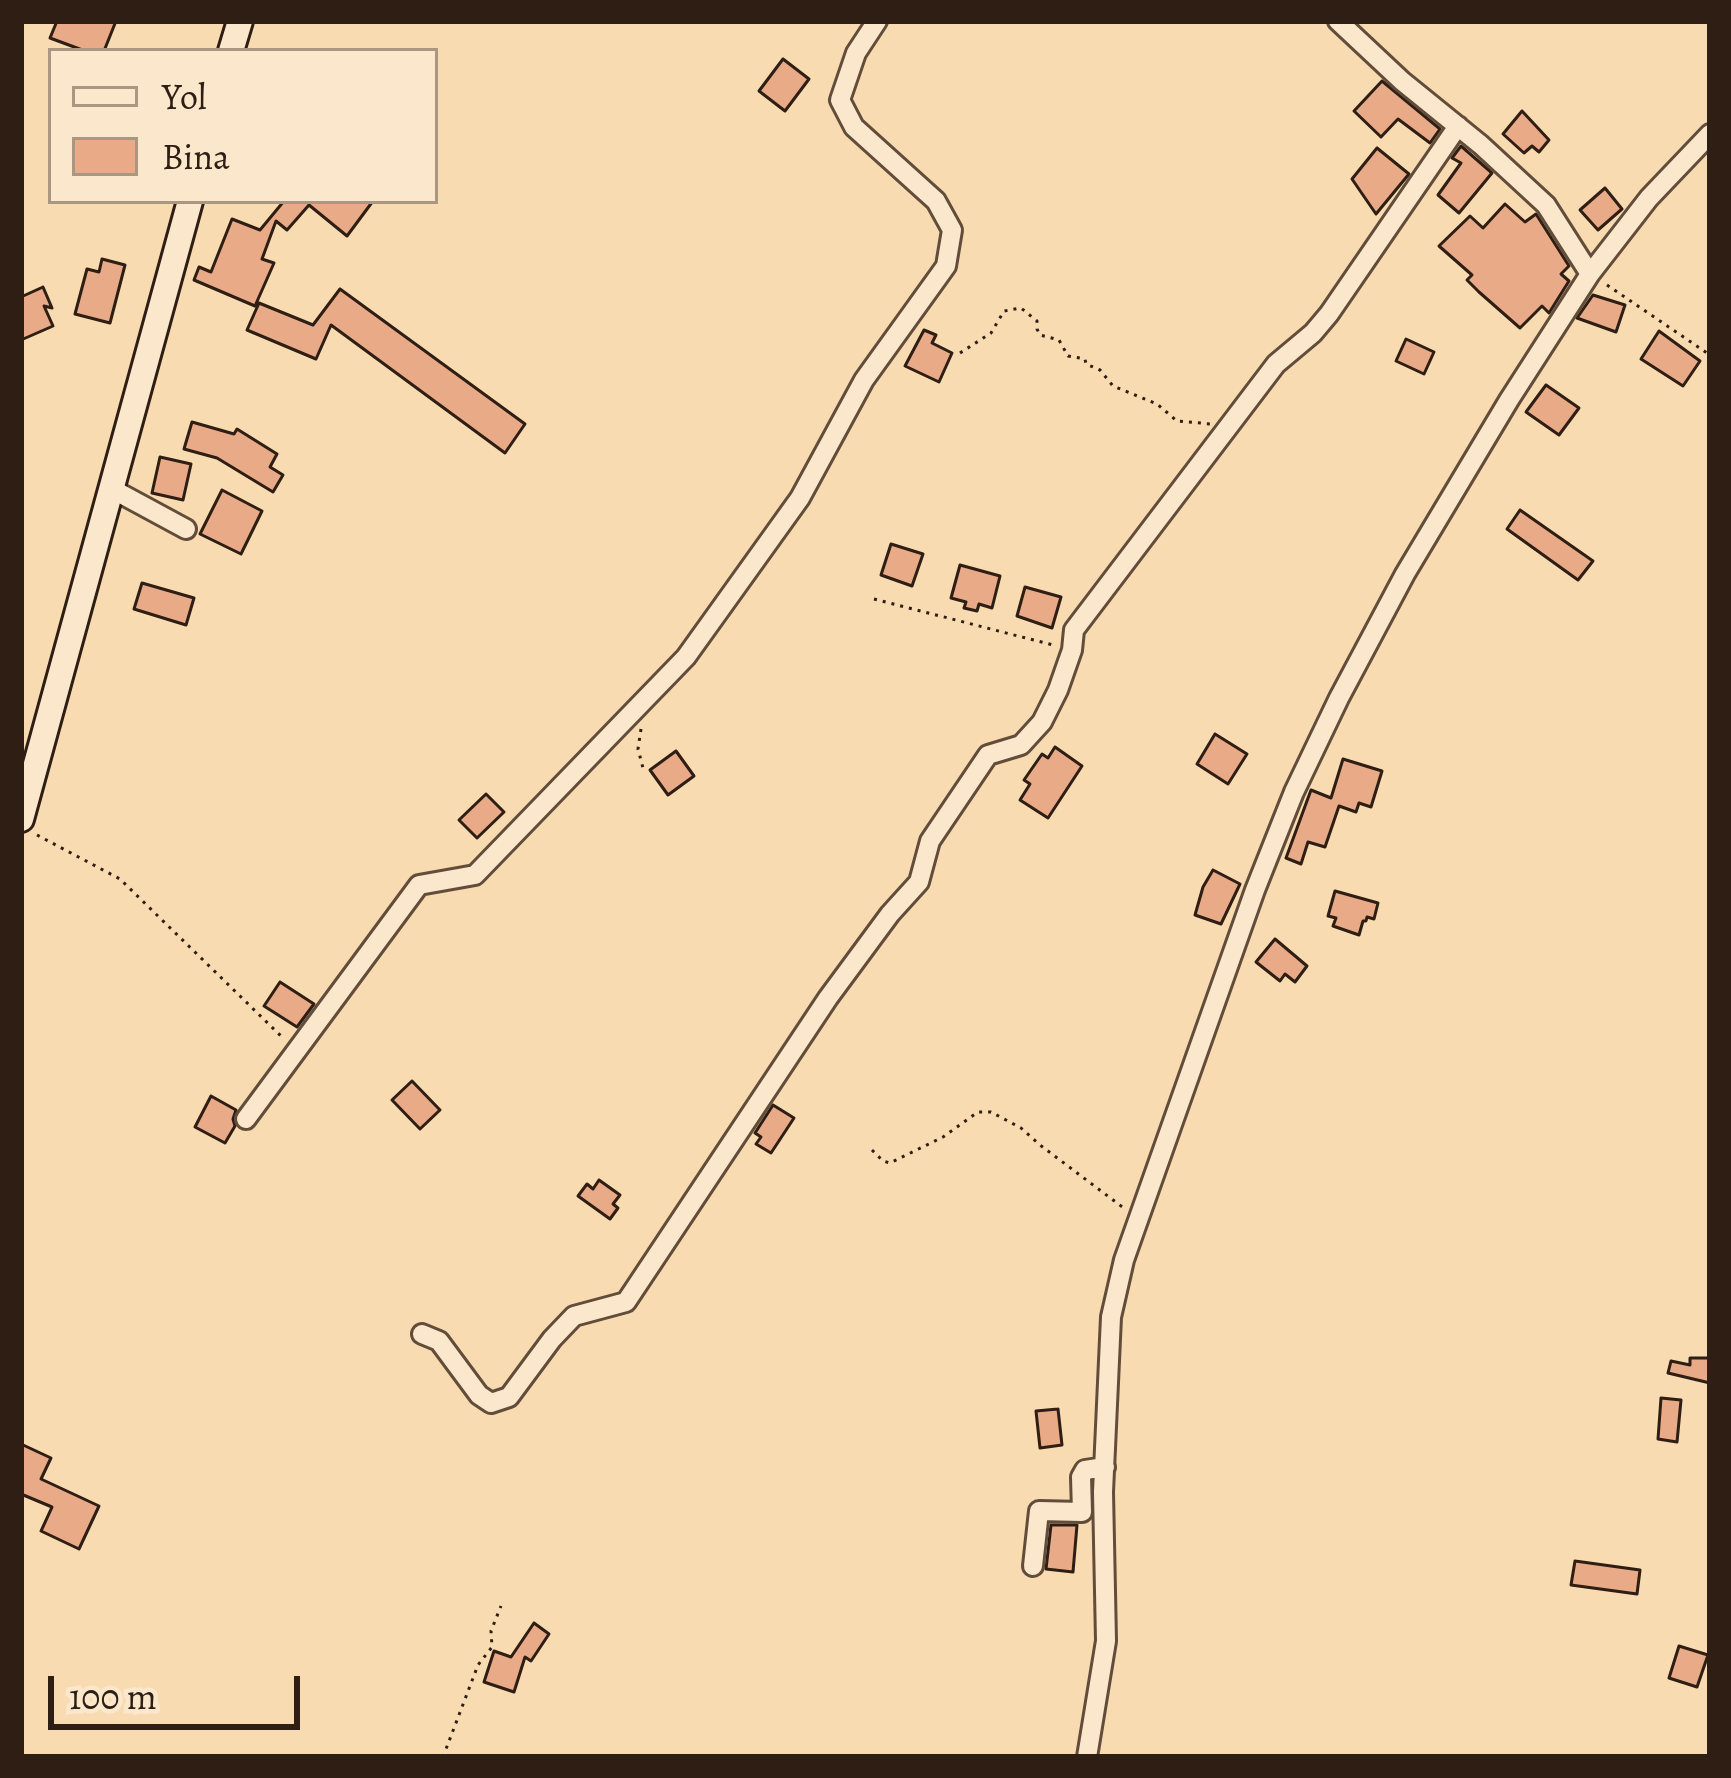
<!DOCTYPE html>
<style>
body{margin:0}
#map{position:relative;width:1731px;height:1778px;overflow:hidden;background:#f9dbb1;font-family:Alegreya,serif}
canvas{display:block}
.frame{position:absolute;inset:0;border:24px solid #2f1e14;pointer-events:none}
.legend{position:absolute;left:48px;top:48px;width:390px;height:156px;box-sizing:border-box;background:#fbe8cc;border:3px solid #a99782;margin:0;padding:15px 21px;list-style:none;font-size:36px;color:#2f1e14}
.legend li{display:flex;align-items:center;gap:24px;height:60px}
.legend b{width:60px;border:3px solid #a99782}
.scale{position:absolute;left:48px;top:1676px;width:252px;height:54px;box-sizing:border-box;border:6px solid #2f1e14;border-top:0;padding-left:15px;font-size:36px;line-height:42px;white-space:nowrap;color:#2f1e14;-webkit-text-stroke:9px #fbe8cc;paint-order:stroke}
</style>
<div id="map">
<canvas width="1731" height="1778"></canvas>
<div class="frame"></div>
<ul class="legend">
<li><b style="height:15px;background:#fbe8cc"></b>Yol</li>
<li><b style="height:33px;background:#e8aa87"></b>Bina</li>
</ul>
<div class="scale">100 m</div>
</div>
<script>
const ctx = document.querySelector('canvas').getContext('2d');
ctx.lineJoin = 'round';
function fill(path, color) { ctx.fillStyle = color; ctx.fill(path, 'evenodd'); }
const poly = rows => new Path2D(rows.map(r => 'M' + r).join(''));
function stroke(path, color, width, dash) { ctx.strokeStyle = color; ctx.lineWidth = width; ctx.lineCap = dash ? 'butt' : 'round'; ctx.setLineDash(dash || []); ctx.stroke(path); }
const building = poly([
 [57,21,116,21,104,51,85,51,50,38,57,21],
 [783,59,809,79,785,111,759,91,783,59],
 [1382,81,1440,129,1430,143,1398,119,1381,137,1354,111,1382,81],
 [1522,111,1549,140,1539,152,1532,146,1524,153,1503,134,1522,111],
 [1461,146,1492,173,1459,213,1438,195,1461,163,1452,158,1461,146],
 [1377,148,1409,174,1376,214,1352,179,1377,148],
 [1605,188,1622,209,1598,230,1580,210,1605,188],
 [284,201,373,201,347,236,309,205,287,230,276,221,262,259,274,263,255,306,194,280,199,267,211,272,232,219,260,230,284,201],
 [1505,204,1525,222,1536,214,1569,266,1561,274,1569,281,1549,313,1542,306,1520,328,1479,292,1467,280,1472,275,1439,246,1470,216,1483,228,1505,204],
 [102,259,125,265,110,323,75,314,87,269,99,272,102,259],
 [43,287,52,308,44,306,53,326,21,340,21,297,43,287],
 [340,289,525,424,505,453,331,325,316,359,247,330,259,303,313,325,340,289],
 [1593,295,1625,305,1616,332,1577,318,1593,295],
 [924,330,936,335,932,343,952,353,939,382,905,366,924,330],
 [1659,331,1700,361,1683,386,1641,359,1659,331],
 [1406,339,1434,352,1424,374,1396,361,1406,339],
 [1546,385,1579,408,1559,435,1526,412,1546,385],
 [192,422,234,434,237,429,277,454,270,467,283,475,273,492,217,458,184,449,192,422],
 [160,457,191,464,183,500,152,493,160,457],
 [222,490,262,511,241,554,200,534,222,490],
 [1520,510,1593,561,1578,580,1507,529,1520,510],
 [891,544,923,554,912,586,881,575,891,544],
 [960,565,1000,576,992,608,979,604,977,611,964,608,966,602,951,598,960,565],
 [142,583,194,598,186,625,134,609,142,583],
 [1025,587,1061,597,1052,628,1017,616,1025,587],
 [1215,734,1247,754,1228,784,1197,764,1215,734],
 [1055,747,1082,766,1048,818,1020,800,1030,784,1024,780,1042,754,1048,758,1055,747],
 [676,751,694,776,668,795,650,770,676,751],
 [1343,759,1382,771,1371,807,1359,803,1356,812,1339,806,1325,847,1308,842,1301,864,1286,858,1311,790,1331,798,1343,759],
 [486,794,504,812,477,838,459,820,486,794],
 [1213,870,1240,884,1221,924,1195,915,1203,887,1213,870],
 [1335,891,1378,903,1374,919,1367,917,1366,921,1363,921,1359,935,1333,926,1336,918,1328,916,1335,891],
 [1275,939,1307,966,1295,982,1285,974,1280,981,1256,962,1275,939],
 [280,982,314,1004,297,1027,264,1006,280,982],
 [412,1081,440,1110,420,1129,392,1100,412,1081],
 [211,1096,236,1110,233,1119,235,1126,225,1143,195,1127,211,1096],
 [773,1105,794,1118,771,1153,756,1144,761,1137,755,1133,773,1105],
 [599,1180,620,1195,613,1204,618,1208,610,1219,578,1196,587,1184,593,1189,599,1180],
 [1690,1358,1710,1358,1710,1383,1668,1373,1671,1361,1690,1365,1690,1358],
 [1661,1398,1681,1400,1677,1442,1658,1439,1661,1398],
 [1058,1409,1062,1445,1040,1448,1036,1411,1058,1409],
 [21,1444,51,1458,41,1479,99,1506,79,1549,41,1531,52,1507,21,1494,21,1444],
 [1051,1525,1077,1525,1073,1572,1046,1569,1051,1525],
 [1575,1561,1640,1570,1637,1594,1571,1585,1575,1561],
 [534,1623,549,1634,531,1661,525,1657,514,1692,484,1682,494,1651,511,1657,534,1623],
 [1679,1646,1708,1655,1697,1687,1669,1678,1679,1646]
]);
fill(building, '#e8aa87');
stroke(building, '#2f1e14', 3);
const street = poly([
 [1338,21,1402,81,1481,145,1546,205,1590,274],
 [112,489,186,529],
 [246,1119,419,885,475,875,686,657,800,498,864,380,946,266,952,230,936,201,854,127,840,100,856,53,877,21],
 [422,1334,439,1341,479,1395,491,1403,509,1397,552,1339,574,1316,626,1302,828,998,890,914,919,882,930,841,988,755,1021,745,1042,722,1058,690,1072,650,1074,630,1276,364,1313,333,1329,314,1458,126],
 [1033,1566,1039,1511,1082,1512,1081,1477,1085,1470,1105,1467],
 [1087,1757,1106,1641,1103,1492,1111,1317,1124,1260,1255,890,1294,792,1339,698,1405,574,1509,400,1590,274,1649,198,1710,134]
]);
const secondary = poly([
 [231,51,240,21],
 [21,819,190,201]
]);
stroke(street, '#624d3b', 24);
stroke(secondary, '#2f1e14', 30);
stroke(poly([
 [1607,285,1710,355],
 [960,353,991,333,1004,311,1021,308,1037,321,1037,329,1040,335,1059,340,1068,356,1085,359,1086,364,1100,370,1113,386,1157,404,1177,421,1211,424],
 [874,599,1053,645],
 [641,729,638,749,643,768],
 [37,835,120,879,282,1037],
 [872,1150,883,1161,890,1163,943,1137,978,1112,991,1112,1021,1128,1040,1145,1125,1209],
 [443,1757,478,1665,492,1647,491,1631,501,1606]
]), '#2f1e14', 3, [3, 6]);
stroke(street, '#fbe8cc', 18);
stroke(secondary, '#fbe8cc', 24);
</script>
